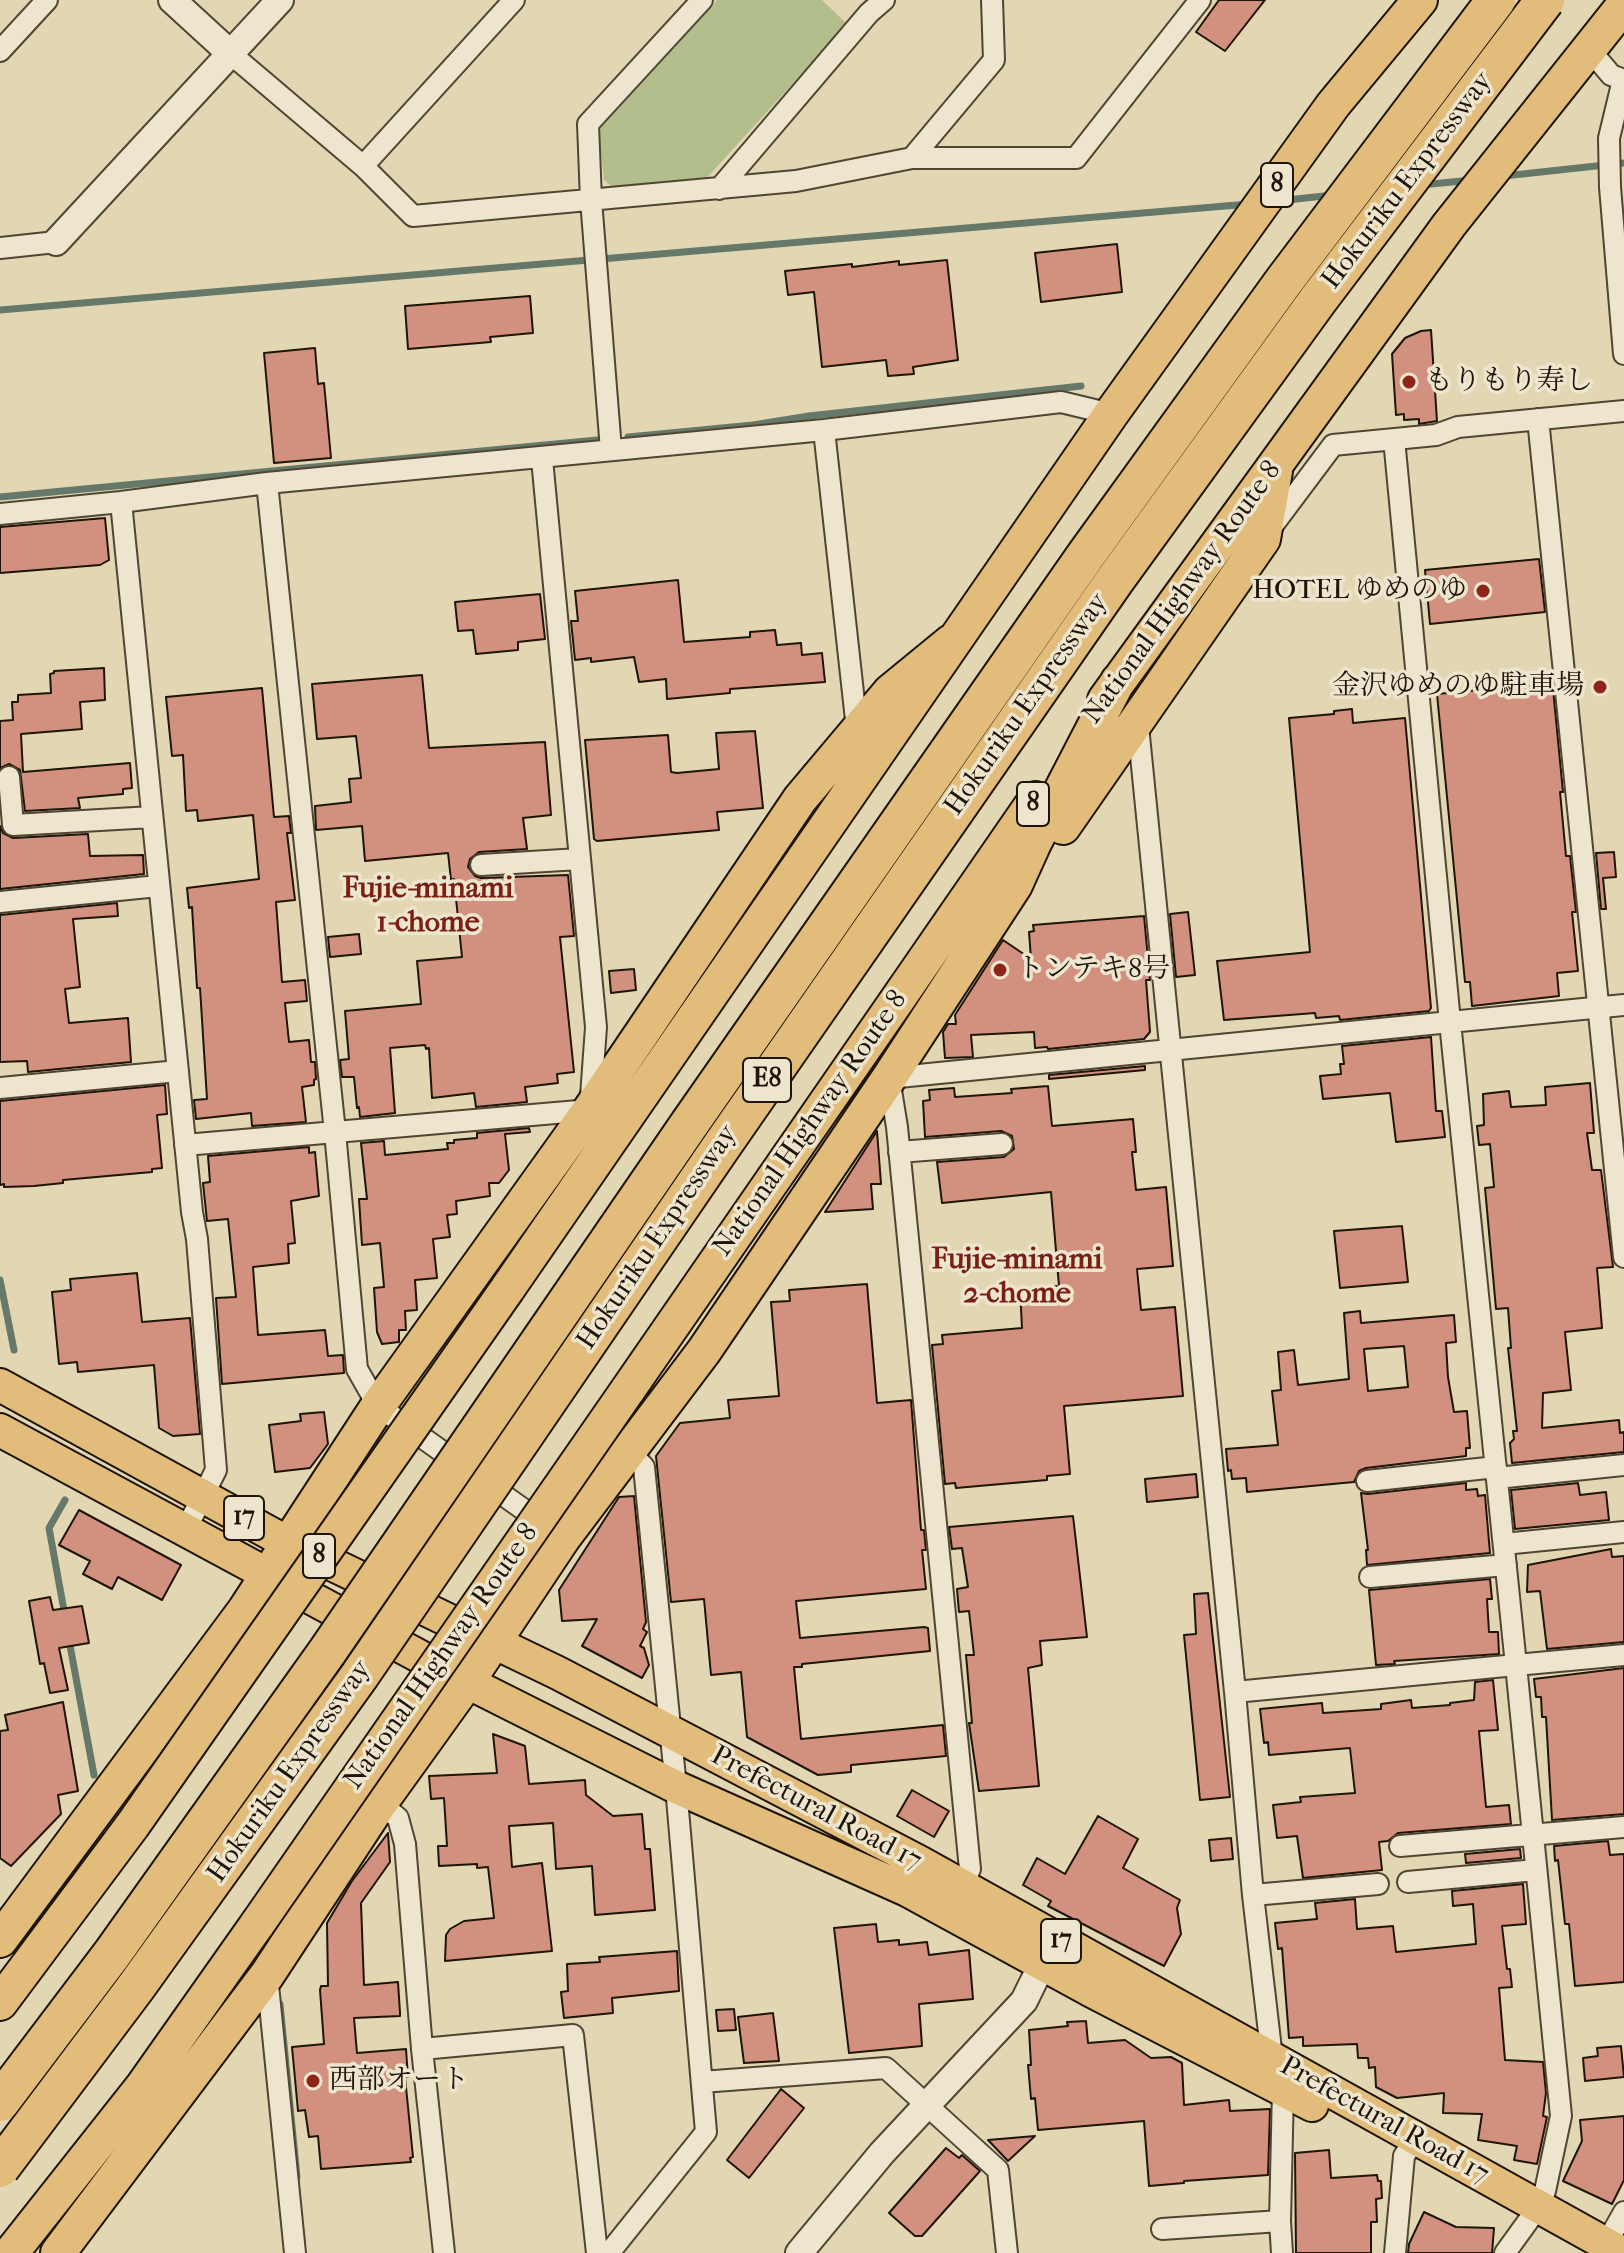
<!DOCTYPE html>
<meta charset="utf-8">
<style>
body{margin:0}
canvas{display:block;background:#e3d7b3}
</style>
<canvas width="1624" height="2253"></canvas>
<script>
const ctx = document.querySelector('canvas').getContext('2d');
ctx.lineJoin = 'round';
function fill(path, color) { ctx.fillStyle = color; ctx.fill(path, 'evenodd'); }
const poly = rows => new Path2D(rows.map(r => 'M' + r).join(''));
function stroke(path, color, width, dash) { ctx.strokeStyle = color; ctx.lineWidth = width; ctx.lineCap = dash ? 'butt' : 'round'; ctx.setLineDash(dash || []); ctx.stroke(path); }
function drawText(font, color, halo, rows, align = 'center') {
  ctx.font = font + ' "IM FELL French Canon","Noto Serif JP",serif'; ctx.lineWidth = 7; ctx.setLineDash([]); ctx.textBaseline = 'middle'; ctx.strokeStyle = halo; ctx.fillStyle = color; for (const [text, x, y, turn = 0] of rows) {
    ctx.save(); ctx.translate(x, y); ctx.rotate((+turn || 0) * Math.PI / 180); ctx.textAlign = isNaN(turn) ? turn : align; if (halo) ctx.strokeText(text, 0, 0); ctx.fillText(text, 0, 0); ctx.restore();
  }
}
fill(poly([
 [717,0,822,0,847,24,705,180,614,189,604,180,599,131,603,123]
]), '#b3be8d');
stroke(poly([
 [1504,176,1624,163],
 [1421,185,1472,180],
 [1278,201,1333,195],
 [0,310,1249,204],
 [628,437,753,425,809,416,1081,386],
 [0,497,597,440],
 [0,1280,14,1350],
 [65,1616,49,1528,65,1500],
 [69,1640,94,1775],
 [280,2004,297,2177]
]), '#667869', 7);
const building = poly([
 [1219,0,1265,0,1225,51,1196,32,1219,0],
 [1117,244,1122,292,1041,302,1035,253,1117,244],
 [947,260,958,360,913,367,914,374,888,376,886,360,822,367,814,292,788,295,785,271,852,264,852,267,899,261,899,265,947,260],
 [530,296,533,333,490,337,491,342,408,349,405,306,530,296],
 [1431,330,1437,421,1419,424,1419,419,1404,420,1404,414,1396,415,1392,354,1405,338,1421,331,1431,330],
 [315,348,318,384,324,383,331,458,274,463,264,353,315,348],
 [105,518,109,560,100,565,0,573,0,527,105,518],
 [1539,559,1545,612,1430,624,1425,570,1539,559],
 [678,580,684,642,750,637,750,632,775,630,777,645,801,643,802,655,822,653,825,682,730,689,730,693,667,699,666,679,639,682,634,657,591,662,591,658,575,660,571,621,578,621,575,591,678,580],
 [540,594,545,639,518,642,518,650,476,654,473,630,458,631,455,602,540,594],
 [104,668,105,700,80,702,82,729,21,734,23,772,130,763,132,788,123,789,123,794,78,798,80,808,25,811,20,770,9,764,0,768,0,721,13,720,12,702,18,702,18,695,51,693,50,674,54,673,54,671,104,668],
 [422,675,429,748,545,742,551,815,523,818,527,849,479,852,470,859,468,867,475,876,481,878,568,875,574,936,560,937,574,1072,557,1074,558,1083,525,1087,527,1102,476,1107,474,1093,432,1098,429,1048,426,1049,425,1045,390,1048,395,1113,360,1117,359,1107,357,1108,354,1077,342,1077,340,1060,349,1059,345,1011,421,1004,417,961,462,957,454,879,451,880,448,853,365,861,362,826,316,830,315,806,351,802,349,779,361,778,356,736,317,739,312,684,422,675],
 [1550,683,1550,689,1553,689,1563,792,1560,792,1566,856,1570,856,1576,912,1572,912,1578,971,1557,973,1559,996,1472,1006,1470,982,1465,982,1437,694,1550,683],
 [262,688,274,817,289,816,291,833,287,833,295,900,276,902,282,982,305,980,307,1001,285,1003,289,1042,309,1040,311,1062,315,1062,316,1079,314,1080,314,1085,302,1087,306,1122,252,1126,251,1113,196,1119,194,1100,207,1099,200,988,197,988,192,907,189,908,187,888,259,879,253,815,198,821,197,810,186,811,183,755,172,756,166,697,262,688],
 [1352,709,1353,723,1405,718,1431,1008,1429,1011,1340,1020,1339,1016,1316,1018,1315,1013,1224,1020,1217,961,1310,952,1289,718,1334,714,1334,711,1352,709],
 [755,731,763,808,717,812,719,830,597,841,594,839,585,740,668,735,671,772,677,773,719,769,716,733,755,731],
 [0,826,3,833,13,838,88,834,90,856,143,855,144,874,0,889,0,826],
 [1614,852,1616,877,1603,878,1606,909,1601,909,1596,853,1614,852],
 [117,903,118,916,73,919,80,987,65,989,69,1023,128,1018,131,1062,28,1072,27,1061,0,1062,0,915,117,903],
 [1188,912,1195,975,1176,977,1170,914,1188,912],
 [1144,916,1150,980,1146,980,1150,1032,1144,1039,1048,1049,1047,1047,1035,1048,1034,1032,971,1035,973,1057,945,1058,943,1032,948,1024,956,1024,955,1015,1003,940,1031,959,1029,932,1034,931,1033,925,1144,916],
 [359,934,361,954,330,957,328,937,359,934],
 [634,969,636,990,611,993,609,971,634,969],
 [1431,1037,1436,1111,1442,1111,1445,1137,1396,1142,1390,1093,1323,1099,1320,1076,1341,1074,1340,1064,1344,1064,1342,1046,1431,1037],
 [1145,1066,1145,1070,1049,1079,1049,1075,1145,1066],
 [1590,1083,1594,1133,1587,1133,1592,1170,1601,1170,1613,1267,1597,1268,1602,1328,1565,1332,1571,1390,1543,1393,1542,1428,1619,1420,1620,1433,1624,1432,1624,1452,1512,1463,1510,1443,1514,1439,1513,1431,1517,1431,1508,1348,1511,1348,1508,1308,1496,1309,1485,1188,1494,1187,1490,1144,1479,1145,1477,1126,1484,1125,1483,1094,1509,1091,1511,1107,1546,1105,1545,1087,1590,1083],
 [165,1085,167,1114,157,1115,162,1168,152,1169,152,1172,63,1180,63,1183,34,1186,4,1187,4,1184,0,1185,0,1101,165,1085],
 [1048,1086,1052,1126,1133,1119,1136,1152,1132,1152,1136,1190,1166,1187,1173,1266,1137,1269,1141,1310,1175,1307,1183,1396,1064,1406,1070,1474,1047,1476,1047,1480,956,1488,955,1483,945,1484,932,1345,943,1344,942,1335,1022,1328,1020,1289,1059,1286,1051,1192,942,1203,937,1162,1004,1157,1014,1149,1012,1136,1001,1131,925,1137,923,1101,930,1100,929,1090,954,1088,955,1097,1012,1093,1011,1089,1048,1086],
 [529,1128,530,1132,505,1134,509,1170,499,1183,489,1183,490,1196,456,1201,457,1214,447,1215,450,1237,433,1239,437,1278,415,1280,417,1310,405,1311,406,1330,399,1330,399,1342,382,1344,377,1332,374,1288,384,1287,380,1243,362,1245,359,1199,367,1199,361,1143,384,1141,385,1155,448,1149,447,1143,454,1143,454,1140,477,1138,477,1133,529,1128],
 [877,1131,881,1184,871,1184,873,1209,825,1212,877,1131],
 [309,1147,309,1153,315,1152,319,1196,291,1201,295,1243,288,1244,289,1263,253,1267,258,1335,325,1330,328,1356,343,1355,344,1373,222,1384,216,1298,236,1297,228,1219,207,1221,203,1183,210,1182,208,1156,309,1147],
 [1402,1226,1408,1282,1340,1288,1334,1231,1402,1226],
 [137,1273,142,1322,190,1318,200,1434,173,1436,159,1428,154,1365,78,1372,77,1362,59,1364,52,1292,71,1290,70,1279,137,1273],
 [867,1284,877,1403,911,1400,921,1530,924,1530,926,1550,922,1550,926,1589,796,1601,800,1638,924,1627,928,1628,930,1651,802,1664,802,1667,794,1667,801,1739,943,1725,946,1756,851,1765,851,1772,818,1775,747,1737,741,1672,711,1675,704,1599,671,1602,656,1456,680,1423,730,1418,728,1400,779,1396,771,1302,790,1301,789,1290,867,1284],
 [1360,1311,1361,1323,1454,1315,1456,1342,1446,1343,1448,1377,1454,1412,1467,1411,1470,1448,1466,1448,1466,1456,1366,1468,1359,1471,1354,1482,1247,1492,1246,1478,1232,1479,1231,1470,1228,1471,1226,1449,1278,1445,1272,1391,1281,1390,1278,1352,1294,1350,1298,1385,1349,1379,1344,1313,1360,1311],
 [1404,1346,1408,1387,1368,1391,1364,1349,1404,1346],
 [324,1412,328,1444,310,1468,275,1472,269,1425,301,1421,300,1414,324,1412],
 [1196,1474,1198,1497,1147,1502,1145,1479,1196,1474],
 [1466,1483,1466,1490,1477,1489,1478,1496,1485,1495,1490,1553,1367,1565,1366,1550,1368,1550,1361,1493,1368,1494,1466,1483],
 [1578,1483,1580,1495,1606,1492,1609,1520,1515,1529,1511,1490,1578,1483],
 [634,1496,646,1622,643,1629,647,1632,640,1646,644,1648,649,1665,642,1678,582,1646,597,1619,562,1621,559,1590,619,1497,634,1496],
 [79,1510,181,1565,162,1600,118,1577,112,1589,83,1574,90,1561,59,1545,79,1510],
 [1073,1516,1087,1637,1040,1641,1042,1665,1028,1668,1039,1786,979,1791,969,1723,972,1723,966,1655,974,1655,969,1611,959,1612,957,1589,968,1587,962,1548,952,1549,949,1527,1073,1516],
 [1611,1549,1612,1557,1624,1556,1624,1642,1547,1649,1540,1591,1527,1592,1528,1565,1611,1549],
 [1490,1579,1492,1599,1487,1599,1489,1632,1498,1632,1499,1654,1394,1661,1395,1664,1376,1665,1369,1590,1490,1579],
 [1208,1593,1230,1797,1200,1800,1184,1635,1196,1634,1194,1594,1208,1593],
 [50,1597,53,1610,82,1606,89,1643,59,1648,68,1690,50,1693,44,1663,40,1664,29,1601,50,1597],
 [1624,1668,1624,1814,1552,1820,1546,1717,1542,1717,1541,1697,1536,1697,1534,1679,1624,1668],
 [1493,1680,1498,1730,1479,1731,1486,1807,1509,1805,1511,1824,1398,1833,1388,1841,1379,1842,1382,1870,1303,1878,1297,1836,1277,1838,1273,1805,1301,1802,1300,1797,1355,1793,1350,1748,1269,1755,1268,1742,1264,1743,1260,1709,1322,1703,1323,1713,1381,1709,1381,1704,1411,1700,1412,1708,1450,1705,1450,1703,1474,1700,1475,1682,1493,1680],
 [63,1702,78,1791,58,1795,61,1814,11,1866,0,1858,0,1731,8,1730,5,1715,63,1702],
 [493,1734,525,1746,529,1784,585,1780,586,1795,613,1816,642,1814,645,1849,650,1849,655,1910,595,1915,592,1866,556,1869,553,1823,509,1826,512,1867,542,1863,552,1951,445,1961,446,1935,450,1929,464,1921,494,1918,488,1867,477,1868,477,1864,439,1866,438,1846,447,1846,444,1798,431,1799,429,1776,497,1773,493,1734],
 [912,1790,949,1811,934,1837,897,1816,912,1790],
 [1098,1816,1138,1839,1123,1868,1180,1900,1177,1908,1181,1934,1164,1966,1048,1906,1051,1901,1023,1885,1037,1858,1065,1874,1098,1816],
 [388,1833,390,1862,361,1903,364,1985,398,1982,400,2013,400,2016,354,2018,357,2053,406,2049,408,2077,405,2077,413,2157,410,2158,411,2162,321,2169,318,2136,309,2137,305,2110,298,2111,292,2047,324,2044,320,1990,321,1986,328,1986,327,1923,352,1881,388,1833],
 [1231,1838,1233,1859,1211,1861,1209,1840,1231,1838],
 [1608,1841,1610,1855,1624,1854,1624,1982,1575,1986,1569,1924,1565,1924,1558,1860,1555,1861,1554,1846,1608,1841],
 [1520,1849,1521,1858,1466,1863,1465,1854,1520,1849],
 [1523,1884,1526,1924,1502,1926,1507,1969,1510,1969,1512,1987,1499,1988,1505,2060,1543,2062,1546,2093,1543,2116,1547,2117,1537,2164,1514,2160,1517,2146,1478,2140,1482,2114,1443,2113,1444,2093,1397,2098,1376,2087,1375,2067,1369,2068,1368,2058,1358,2058,1357,2044,1303,2046,1303,2037,1289,2038,1282,1948,1278,1949,1275,1923,1317,1919,1315,1903,1355,1899,1357,1929,1393,1926,1396,1952,1476,1944,1473,1904,1453,1906,1452,1891,1523,1884],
 [876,1924,878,1942,899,1940,899,1945,927,1942,929,1955,969,1950,973,1999,919,2004,922,2046,849,2053,834,1928,876,1924],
 [677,1951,679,1991,612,1998,613,2013,564,2018,561,1992,568,1991,567,1964,600,1962,599,1957,677,1951],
 [734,2009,736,2030,718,2031,716,2010,734,2009],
 [773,2013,779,2061,744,2063,738,2017,773,2013],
 [1086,2021,1088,2043,1125,2040,1151,2058,1171,2057,1182,2063,1184,2105,1229,2100,1230,2111,1270,2109,1268,2175,1184,2181,1184,2183,1149,2186,1144,2121,1038,2130,1035,2098,1031,2099,1028,2065,1031,2065,1029,2030,1068,2026,1067,2022,1086,2021],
 [1621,2046,1624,2077,1585,2081,1583,2058,1598,2056,1597,2048,1621,2046],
 [781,2089,804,2108,749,2178,727,2160,781,2089],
 [1624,2116,1624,2180,1612,2204,1563,2181,1582,2141,1580,2120,1624,2116],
 [1035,2136,1008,2161,988,2140,1035,2136],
 [946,2148,959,2158,962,2155,980,2171,922,2236,915,2236,889,2213,946,2148],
 [1329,2150,1331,2178,1377,2175,1378,2181,1381,2181,1382,2198,1376,2199,1377,2222,1371,2222,1371,2253,1296,2253,1295,2153,1329,2150],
 [1424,2212,1456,2227,1494,2228,1492,2253,1408,2253,1409,2244,1424,2212]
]);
fill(building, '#d1917e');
stroke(building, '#1f1408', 2);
const minor = poly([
 [1590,50,1611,75,1624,80],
 [0,51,47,0],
 [231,54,363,166,413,216,796,181,912,158,1076,158,1200,0],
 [1623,80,1609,138,1610,187,1624,354],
 [912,158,994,60,992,0],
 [363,166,514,0],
 [719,189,869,13,884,0],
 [0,248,56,242],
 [1538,419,1624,1257],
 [824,430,857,729],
 [611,450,591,200,588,124,702,0],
 [267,483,335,1132,357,1369,378,1406,544,1524],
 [121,502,192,1212,197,1239,216,1470,185,1531],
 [0,514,121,502,267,483,824,430,1061,402,1111,414],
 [1270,529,1333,445,1436,435,1458,427,1624,411],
 [1130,729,1139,736,1235,1692,1253,1895,1272,2058],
 [9,777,13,825,152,817],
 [481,865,579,859],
 [0,902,158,886],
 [0,1088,178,1071],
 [185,1145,590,1110,596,1027,542,459],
 [899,1152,1002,1144],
 [1497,1478,1624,1465],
 [1367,1481,1496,1467],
 [1504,1544,1624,1532],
 [1370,1577,1506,1565],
 [1235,1692,1516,1665,1450,1022,1624,1005],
 [380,1803,398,1818,405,1844,422,2049,444,2253],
 [1400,1846,1624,1827],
 [1408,1882,1536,1870],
 [962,1885,970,1869,897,1127,889,1078,1450,1022,1394,439],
 [1253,1895,1378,1884],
 [267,1975,295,2253],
 [422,2049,573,2035,597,2253],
 [702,2082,886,2068,998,2170,1007,2253],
 [1162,2229,1280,2221],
 [609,2253,706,2132,676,1787,644,1467,630,1452],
 [1282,2253,1280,2221,1283,2089,1286,2084],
 [1395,2253,1404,2156,1415,2139],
 [1505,2253,1539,2206,1545,2191,1561,2116,1516,1665,1624,1655],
 [1601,2253,1624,2212]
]);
const tertiary = poly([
 [172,0,231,54],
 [56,242,280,0],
 [799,2253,882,2153,1024,2001,1050,1948]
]);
const primary = poly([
 [0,1385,288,1543,558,1673,921,1863,1622,2253],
 [0,1430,467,1682,676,1787,907,1890,1090,1990,1312,2105]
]);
const trunk = poly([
 [1105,700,1449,225,1624,5],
 [1063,827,1263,539,1275,471],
 [508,1288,1111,414,1333,105,1420,0],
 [627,1391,1036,799],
 [0,1940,245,1610,378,1406,590,1110,800,799,890,692,951,642],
 [0,2003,132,1826],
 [11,2253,143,2086,258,1923],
 [58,2253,267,1975,380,1803,467,1682,563,1538,704,1351,889,1078,1015,885,1034,843,1118,681]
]);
stroke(minor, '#504533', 24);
stroke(tertiary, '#504533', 30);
stroke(primary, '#1f1408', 36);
stroke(trunk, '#1f1408', 38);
stroke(minor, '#ede5ce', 20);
stroke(tertiary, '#ede5ce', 26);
stroke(primary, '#e2bc7a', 32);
stroke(trunk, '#e2bc7a', 34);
const trunkBridge = poly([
 [132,1826,508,1288],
 [258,1923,627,1391]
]);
const motorwayBridge = poly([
 [0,2102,112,1954,327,1652,690,1123,1086,555,1284,281,1496,0],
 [0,2168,136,1987,360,1675,721,1147,1115,580,1318,300,1545,0]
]);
stroke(trunkBridge, '#1f1408', 38, []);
stroke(motorwayBridge, '#1f1408', 42, []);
stroke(trunkBridge, '#e2bc7a', 34);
stroke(motorwayBridge, '#e2bc7a', 38);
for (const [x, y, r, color] of [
 [1409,382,8,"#8f2418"],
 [1483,591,8,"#8f2418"],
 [1600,687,8,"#8f2418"],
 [1000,970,8,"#8f2418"],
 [313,2081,8,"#8f2418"]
]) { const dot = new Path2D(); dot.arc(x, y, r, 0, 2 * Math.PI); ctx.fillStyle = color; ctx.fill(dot); stroke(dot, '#ede5ce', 3); }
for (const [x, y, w] of [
 [1277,185,32],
 [1033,804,32],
 [767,1080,48],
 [244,1518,40],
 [319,1556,32],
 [1061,1941,40]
]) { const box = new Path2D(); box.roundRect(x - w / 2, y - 22, w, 44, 6); ctx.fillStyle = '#ede5ce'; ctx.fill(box); stroke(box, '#1f1408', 2); }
drawText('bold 26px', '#1f1408', null, [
 ["8",1277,185],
 ["8",1033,804],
 ["E8",767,1080],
 ["17",244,1518],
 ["8",319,1556],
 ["17",1061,1941]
]);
drawText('28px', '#1f1408', '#ede5ce', [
 ["Hokuriku Expressway",1408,181,-53],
 ["National Highway Route 8",1183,593,-54],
 ["Hokuriku Expressway",1027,705,-55],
 ["National Highway Route 8",811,1124,-55],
 ["Hokuriku Expressway",658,1238,-56],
 ["National Highway Route 8",442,1657,-55],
 ["Hokuriku Expressway",290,1772,-55],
 ["Prefectural Road 17",816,1809,28],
 ["Prefectural Road 17",1384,2121,29]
]);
drawText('28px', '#1f1408', '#ede5ce', [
 ["もりもり寿し",1425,382],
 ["HOTEL ゆめのゆ",1467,591,"right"],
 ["金沢ゆめのゆ駐車場",1584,687,"right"],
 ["トンテキ8号",1016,970],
 ["西部オート",329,2081]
], 'left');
drawText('bold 30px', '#7a1f14', '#ede5ce', [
 ["Fujie-minami",428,890],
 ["1-chome",428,924],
 ["Fujie-minami",1017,1261],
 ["2-chome",1017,1295]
]);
</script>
